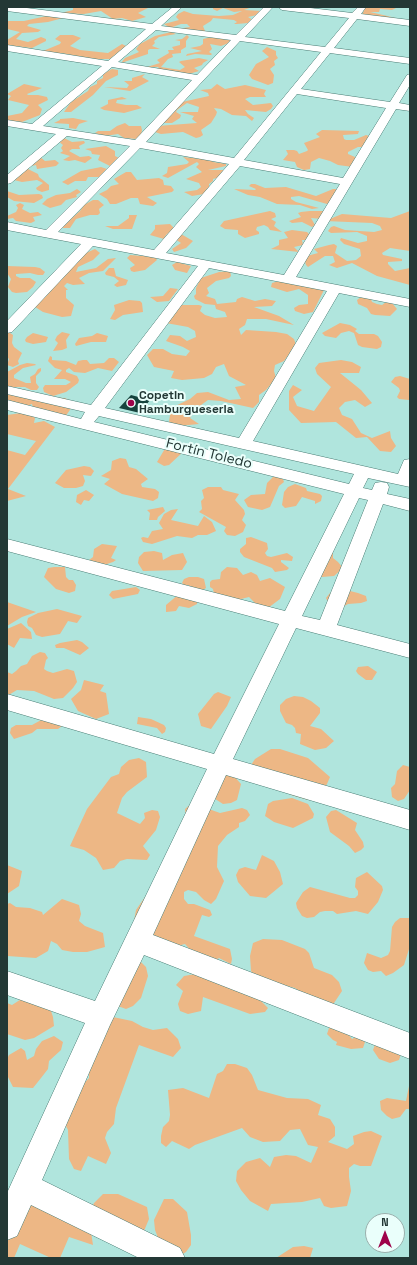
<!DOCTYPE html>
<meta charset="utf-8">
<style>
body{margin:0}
#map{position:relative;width:417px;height:1265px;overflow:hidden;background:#b0e5dd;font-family:"Space Grotesk",sans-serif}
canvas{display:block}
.frame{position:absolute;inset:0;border:8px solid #233835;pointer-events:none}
.north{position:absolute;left:365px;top:1213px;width:40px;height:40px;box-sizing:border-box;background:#eafffb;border:1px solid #9aafac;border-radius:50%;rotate:0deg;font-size:11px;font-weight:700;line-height:16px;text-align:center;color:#233835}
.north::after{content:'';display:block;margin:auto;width:14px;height:18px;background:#9e034a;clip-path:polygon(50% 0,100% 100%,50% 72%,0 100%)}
</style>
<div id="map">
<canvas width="417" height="1265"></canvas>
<div class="frame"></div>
<div class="north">N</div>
</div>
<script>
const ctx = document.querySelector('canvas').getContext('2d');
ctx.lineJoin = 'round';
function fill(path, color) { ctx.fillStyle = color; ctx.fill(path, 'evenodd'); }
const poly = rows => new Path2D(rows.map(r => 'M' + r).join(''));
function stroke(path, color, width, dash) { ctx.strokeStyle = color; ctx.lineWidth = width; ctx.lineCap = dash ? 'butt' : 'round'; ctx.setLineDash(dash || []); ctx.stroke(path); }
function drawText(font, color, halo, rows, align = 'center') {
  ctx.font = font + ' "Space Grotesk",sans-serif'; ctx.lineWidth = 4; ctx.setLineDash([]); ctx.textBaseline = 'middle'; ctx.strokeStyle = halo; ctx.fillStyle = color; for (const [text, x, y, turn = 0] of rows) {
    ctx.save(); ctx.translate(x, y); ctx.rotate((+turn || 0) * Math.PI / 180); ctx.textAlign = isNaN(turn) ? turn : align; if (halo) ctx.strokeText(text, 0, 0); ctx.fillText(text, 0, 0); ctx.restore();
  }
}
fill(poly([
 [73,7,148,7,148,8,138,13,146,17,132,21,122,18,113,19,101,11,84,14,61,13,73,10],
 [213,7,252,7,244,10,262,11,257,15,248,17,253,20,248,23,237,24,234,24,237,22,234,20,213,18,211,21,203,26,205,31,203,32,177,29,190,27,187,24,181,24,170,28,164,24,179,20,176,17,178,14,184,11,193,14,219,16,233,15,242,11,234,12,223,8,217,11,213,9],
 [368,7,396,8,392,10,380,9,379,12,370,12,396,18,362,15,365,8],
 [51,15,63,18,48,22,29,24,27,26,41,30,38,32,22,33,16,39,28,42,41,37,46,39,46,41,32,48,7,45,7,40,20,32,7,29,7,21,24,21],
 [171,32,176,34,159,37,154,41,155,43,152,46,160,49,150,49,148,50,148,54,121,63,125,58,139,52,136,49,140,44,155,36],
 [60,35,73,35,81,38,70,46,80,50,108,53,122,44,126,46,110,59,93,59,61,53,50,53,43,51,60,44,61,42,55,39],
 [187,35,189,37,186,41,186,47,181,50,181,53,172,54,173,57,168,59,161,67,180,70,185,67,179,62,181,61,199,58,208,60,203,63,202,65,194,68,199,71,189,74,157,69,159,67,147,67,160,63,157,60,169,53,168,50,174,50,172,47,180,45,180,41,175,40,182,39],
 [211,37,234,41,221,46,210,44,212,49,209,52,212,54,211,55,195,54,186,56,187,54,202,51,190,48,200,46,203,44,203,39],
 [267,47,276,51,276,55,278,58,274,61,275,65,270,69,274,75,273,83,268,85,252,79,249,75,256,64,269,57,262,51],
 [112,69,118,70,118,75,106,81,93,95,71,112,64,112,71,102,88,91,90,87,97,84,97,81,103,78,103,74],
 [145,74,142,77,149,81,130,91,104,87,127,88,129,85,124,81,132,81,132,78],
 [24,84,42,88,27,94,28,95,38,95,47,97,48,100,38,105,42,109,40,115,22,122,7,121,7,116,22,113,29,105,8,100,11,96,7,94],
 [217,84,225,89,245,85,266,90,264,94,266,97,250,97,245,99,253,105,271,103,273,106,271,109,266,112,245,110,248,114,254,118,252,121,246,116,232,115,221,109,214,108,217,112,216,115,211,123,201,130,203,135,200,137,196,138,183,132,161,134,155,132,157,126,197,123,192,119,194,116,180,112,198,112,199,107,187,103,177,110,176,112,181,115,180,118,172,123,161,123,182,102,209,96,208,93,200,90,211,89],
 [122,97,127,99,117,100,116,103,126,105,137,105,142,108,124,113,104,110,100,108,108,104,108,100],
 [73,118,88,121,79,124,76,129,69,128,69,124,54,123,60,120,60,119],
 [125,123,129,126,141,126,142,130,141,136,137,139,124,138,118,134,105,136,95,133,98,131,110,131,117,126],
 [322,130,359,131,358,134,343,135,344,139,346,140,354,140,366,135,369,136,366,147,358,147,348,152,348,154,355,157,358,162,353,167,338,165,330,161,319,158,311,162,310,169,304,170,297,167,295,162,283,160,288,154,286,150,294,150,297,151,299,154,307,151,308,150,304,143,320,137,316,134],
 [64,138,72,142,84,141,85,143,79,146,80,149,72,149,69,151,80,157,89,156,92,158,85,163,75,160,69,161,63,160,70,156,60,153,63,151,61,148,63,145,58,141],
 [106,146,115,151,115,156,119,158,110,166,98,160,100,155,92,154,91,151,85,149],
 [39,156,45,161,55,160,59,163,56,166,37,169,36,165,32,166],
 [183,157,211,160,213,162,226,164,226,166,208,170,224,170,220,177,213,179,213,181,209,184,209,188,204,194,192,196,184,192,197,190,201,187,199,183,186,179,202,172,196,167,199,164,197,162,168,178,162,176,167,173,168,167,187,164,189,162],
 [101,167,107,169,100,177,88,177,86,181,75,181,68,185,62,182,81,171],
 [26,168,38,174,39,177,49,185,49,190,42,192,37,190,36,188,43,183,37,180,22,182,14,180],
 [126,172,131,172,137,180,159,178,163,180,164,185,171,186,174,190,172,192,147,197,157,203,153,206,140,204,138,198,131,198,116,204,110,204,107,199,99,194,107,190,111,186,119,184,114,179],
 [251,184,255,184,265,188,286,187,316,196,333,189,340,189,334,201,327,204,299,196,291,197,291,199,296,202,319,208,312,209,300,205,277,204,260,197,248,195,234,189,255,190,256,189,249,186],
 [77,189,81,192,76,195,77,197,66,200,61,205,50,208,42,204,47,199,56,195,70,193],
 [7,191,19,195,39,194,42,195,43,198,34,203,14,201,7,197],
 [93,200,98,200,104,205,99,209,100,213,98,215,90,215,76,219,70,228,61,228,80,211,84,205],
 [20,203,24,205,22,209,30,213,38,212,42,215,33,217,35,221,31,223,16,221,13,218,7,219,7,216,16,212,18,208,16,205],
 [270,211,275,213,276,217,271,219,276,222,274,226,282,232,270,230,268,227,264,225,257,227,256,230,259,232,259,234,245,238,238,234,238,230,225,229,220,226,224,221],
 [310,211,325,211,322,219,311,218,315,225,312,227,302,222,292,223,289,221,301,217,298,213,301,212],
 [410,211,410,251,390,248,382,253,383,255,402,259,402,261,388,262,388,264,395,271,410,268,410,285,377,276,352,263,337,268,329,265,335,262,333,256,325,256,308,267,306,265,304,258,307,256,318,253,314,249,329,245,334,244,337,246,335,253,347,261,356,260,361,256,360,249,344,244,340,240,341,238,358,243,367,241,367,236,357,232,331,233,328,231,331,227,334,226,345,230,374,232,382,230,380,226,372,223,325,221,342,214,391,218],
 [129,215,137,215,132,229,113,229,105,226,118,226,129,218],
 [170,224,174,228,166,235,164,239,150,235,155,229,155,225],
 [292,230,307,232,311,236,309,240,302,240,303,245,294,247,299,252,271,249,279,245,279,240,288,238,284,232],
 [181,234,193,241,186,248,174,252,172,249,181,243,175,239],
 [95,249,100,253,93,260,78,267,76,272,96,268,108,259,116,258,103,271,89,273,79,278,85,284,73,285,67,283,64,286,68,290,66,290,66,298,74,305,71,316,62,317,43,312,32,305,86,253],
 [130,255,155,257,157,260,145,270,134,272,131,271,130,268,135,265,127,258],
 [177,262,191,266,187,273,175,270,172,265],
 [7,266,35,267,40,268,45,272,43,275,38,275,30,273,16,274,16,276,20,278,30,278,36,282,33,287,27,292,16,293,12,292,8,287,11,279,7,273],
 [109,268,114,268,116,276,128,280,126,285,117,287,114,285,119,281,114,277,106,275,105,273],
 [230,271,231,276,229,278,216,281,207,288,209,293,206,296,215,299,217,304,236,302,237,299,242,297,255,301,265,299,276,301,272,306,254,307,279,316,294,325,266,319,247,319,245,325,239,329,241,335,246,330,276,332,287,334,294,339,296,345,284,361,275,365,274,371,276,378,266,390,259,395,259,402,253,408,221,401,208,400,197,408,190,418,199,424,178,426,169,422,171,408,190,399,197,393,208,392,229,400,241,399,235,387,246,385,229,376,224,364,216,367,212,374,204,378,182,380,171,378,174,371,154,367,147,355,153,349,163,349,172,354,186,356,190,351,183,347,166,341,170,335,180,336,187,341,196,337,195,331,188,327,166,323,181,305,199,305,202,306,200,311,205,315,215,318,227,317,225,312,216,309,215,305,205,304,195,299,194,296,196,294,196,288,201,278,219,272],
 [279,281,296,285,299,284,324,290,313,312,304,314,295,311,294,308,299,305,308,304,308,295,299,289,287,292,271,287,272,283],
 [170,288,178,289,169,301,157,302,150,297,163,296],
 [361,297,371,299,372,302,377,304,382,305,386,302,392,303,397,309,390,316,375,315,371,314,367,308,358,304,357,300],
 [129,300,140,301,142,303,143,312,123,315,115,320,110,319,115,310,114,305],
 [340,323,350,325,357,329,355,331,359,334,374,334,378,336,382,342,381,347,377,349,362,347,358,345,354,333,349,331,341,333,336,338,325,336,322,333],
 [7,331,13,335,12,343,14,347,22,353,18,361,19,364,13,367,7,365,9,359,7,357],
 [62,332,70,334,66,340,67,348,62,350,53,351,58,343,55,340,57,336],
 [33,333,48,337,46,342,33,344,26,342,25,340,27,337],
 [97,333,108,336,106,342,91,342,76,346,75,344,79,338,92,336],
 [50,356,52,357,52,360,66,361,76,365,78,361,83,360,87,360,90,364,104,363,109,358,114,358,119,362,112,371,98,368,85,373,74,372,69,368,66,370,66,372,77,376,79,380,78,383,66,392,53,396,44,392,43,388,45,385,66,385,71,382,65,379,54,379,62,370,55,368,48,361],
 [341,360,352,362,361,367,359,373,340,373,361,390,372,403,365,407,355,400,345,402,339,408,342,415,352,419,361,433,372,438,390,431,391,438,396,446,391,452,380,451,367,437,356,438,336,422,301,423,289,410,289,391,293,385,302,390,293,397,297,406,314,411,331,387,317,374,315,368,319,363],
 [27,363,35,364,36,365,23,368,14,375,14,378,26,383,31,383,30,377,35,374,38,369,41,368,41,371,36,376,36,383,39,387,37,390,31,390,25,387,7,387,7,372,20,365],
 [400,376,410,379,409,400,399,399,397,397,400,391,399,388,391,382,395,377],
 [7,390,26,390,46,397,65,398,69,400,72,407,65,417,33,408,32,404,24,407,7,403],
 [21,413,30,413,35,418,34,423,44,421,55,427,8,489,26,496,7,501,7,450,25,455,36,441,7,434,7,415],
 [166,447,183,452,169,465,164,466,157,462],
 [120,458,126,459,129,467,136,469,148,479,141,484,142,487,155,489,159,492,158,498,153,501,122,494,104,484,110,479,101,476,111,470,112,461],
 [84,466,90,467,94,471,91,476,83,475,85,481,83,486,76,488,64,488,55,483,66,470],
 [273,477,282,477,284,482,279,486,270,507,262,510,248,507,244,500,251,495,265,494,267,483],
 [295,484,306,488,307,491,320,494,322,496,321,501,315,504,315,501,302,497,296,506,285,508,282,505,284,492,288,487],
 [208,487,221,487,223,490,239,494,235,500,244,510,245,514,242,520,246,525,243,532,235,536,227,535,224,531,226,527,199,512,202,509,201,501,204,498,202,490],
 [86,490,94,495,89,501,84,500,81,505,76,502,77,495],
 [163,507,165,511,158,517,157,520,149,520,150,513,147,510],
 [178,509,171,520,198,526,204,516,212,522,216,531,207,535,198,535,192,538,177,536,152,544,143,542,141,538,143,537,148,538,152,531,163,529,159,523,164,514,171,510],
 [251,537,267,543,268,549,265,553,267,556,271,557,287,553,293,557,292,561,281,560,281,562,289,568,287,570,275,572,272,568,244,557,240,552,240,549,246,544,246,538],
 [102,544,117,546,111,558,116,560,113,562,104,565,89,563,89,560,93,557,94,549],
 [317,550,333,551,333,558,338,562,343,568,334,576,322,577,317,572,316,560,313,555],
 [154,551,162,553,163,560,172,555,183,553,187,562,182,570,143,571,138,563,139,557,144,552],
 [54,567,65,567,66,577,69,580,73,580,76,585,75,591,69,593,56,589,44,577,48,568],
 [227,567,237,568,243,575,251,572,257,575,260,581,270,578,285,587,280,599,268,608,258,606,249,597,241,599,239,604,214,594,213,589,210,587,210,582,212,580,220,579,221,572],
 [189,577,198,577,204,579,206,588,199,592,187,589,189,585,184,585,182,583,184,579],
 [136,587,140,590,138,594,113,599,109,595,112,591],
 [336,591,350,591,358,593,366,596,367,601,361,603,348,604,341,608,329,604,326,598,330,593],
 [179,594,197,601,197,604,189,608,179,606,176,611,166,612,166,605],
 [7,602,36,612,22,617,7,626],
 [57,609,82,616,77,623,68,621,60,634,42,637,36,635,32,628,28,626,27,622,28,618,38,613],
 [21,623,31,632,32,639,20,638,14,648,7,644,7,629],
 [77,640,82,642,89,648,80,655,64,648,56,648,55,645,60,643],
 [40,652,45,653,48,658,46,660,44,669,47,671,53,673,67,669,74,671,77,682,73,688,63,698,54,699,34,691,17,690,7,696,7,672,12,674,16,671,21,666,27,664,32,656],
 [368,666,377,672,372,680,366,680,358,674,356,671,358,667],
 [84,680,104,685,100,691,106,693,109,714,96,719,78,711,71,699,81,690],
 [218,692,231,697,227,706,211,729,201,726,198,714,214,694],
 [294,696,303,697,311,701,320,708,320,713,310,726,321,729,334,741,326,748,315,750,300,744,301,734,296,733,295,728,292,725,286,723,280,711,280,705,286,699],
 [138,717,151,719,164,725,166,728,165,732,162,734,157,728,137,724],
 [43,719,62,726,58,729,37,729,32,733,14,739,10,733,11,728,16,725,32,725],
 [271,749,280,749,308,758,330,777,327,784,322,791,308,800,291,795,279,786,249,768,255,759],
 [139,758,146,762,147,777,127,792,122,798,117,813,140,824,145,818,144,813,152,810,158,811,160,817,156,830,143,846,150,855,147,860,127,859,120,861,114,868,103,870,96,858,84,850,70,846,87,809,111,777,119,774,121,767,129,760],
 [403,765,410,767,410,790,404,799,398,801,392,797,391,788,395,784,397,771],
 [224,775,233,775,241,784,237,800,231,803,223,804,209,795],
 [292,798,308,804,314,814,313,818,293,828,274,822,265,816,268,804,273,801],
 [192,803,220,813,242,808,247,810,250,815,245,821,239,823,239,827,227,835,218,846,217,867,224,881,216,899,211,904,204,900,196,892,188,890,184,892,184,899,188,904,194,904,210,910,212,915,209,917,202,915,194,936,230,949,232,959,231,964,219,958,211,963,194,954,185,944,177,946,136,934,134,921,136,910,147,894,164,888,186,818,185,809],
 [336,810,357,823,355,830,363,842,364,847,361,850,355,853,349,846,330,832,326,817,331,811],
 [262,855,274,861,280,872,283,884,266,898,250,896,238,882,236,875,239,869,245,867,256,870],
 [7,865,22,871,19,886,7,894],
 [367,872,382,886,383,890,378,902,368,914,356,911,337,914,333,911,325,911,320,912,314,917,307,918,302,916,297,908,296,903,303,892,310,887,350,898,355,898,358,895,358,891,355,887,356,878],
 [62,899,79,905,81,914,79,921,85,926,103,933,105,947,87,952,73,952,62,950,57,944,51,941,48,951,36,958,7,956,7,904,10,903,16,907,30,908,42,912,43,915],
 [400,918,410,918,410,946,404,965,393,973,386,976,381,971,373,972,368,970,364,963,367,953,381,958,388,955,390,951,392,927,395,922],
 [263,939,282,940,305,949,309,953,314,968,332,975,339,982,342,991,332,1006,305,997,295,988,256,978,251,971,250,956,253,943],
 [137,958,146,967,148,976,141,998,133,1006,126,1009,115,1005],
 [201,973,260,1000,268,1008,265,1012,250,1014,203,997,201,1011,188,1014,180,1011,178,1004,183,991,176,985,184,976],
 [26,996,50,1008,53,1017,54,1026,34,1038,25,1040,7,1034,7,1003,12,1005],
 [108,1016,132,1021,143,1027,153,1030,167,1028,178,1039,181,1048,173,1057,139,1045,116,1108,114,1124,107,1132,105,1138,111,1153,106,1164,88,1156,81,1171,74,1169,69,1159,68,1130,61,1116,64,1104,89,1078,89,1067],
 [336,1027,348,1034,352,1039,358,1036,365,1042,363,1048,351,1049,336,1045,337,1042,333,1040,327,1034,329,1028],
 [54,1036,63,1042,61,1050,49,1061,48,1069,41,1078,33,1088,13,1087,7,1075,7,1059,9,1055,21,1048,25,1051,27,1060,34,1056,36,1049,42,1041],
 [376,1042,401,1054,399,1060,390,1063,379,1059,373,1050],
 [227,1064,235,1064,247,1068,252,1075,258,1090,287,1098,308,1099,321,1105,318,1115,330,1119,335,1127,335,1136,328,1142,347,1149,354,1144,353,1136,364,1132,371,1131,382,1136,371,1166,360,1166,354,1164,349,1168,349,1177,351,1191,347,1206,331,1208,324,1206,320,1198,302,1202,271,1204,268,1211,250,1201,241,1190,236,1181,237,1171,246,1162,260,1158,270,1167,274,1157,286,1155,296,1156,311,1163,318,1147,308,1145,300,1129,290,1130,280,1141,263,1142,250,1137,242,1128,195,1145,189,1149,172,1141,166,1147,161,1143,161,1136,163,1127,169,1121,170,1115,168,1090,183,1088,209,1098,217,1074,223,1071],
 [410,1081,410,1109,406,1109,400,1117,392,1119,387,1116,381,1110,380,1101,387,1098,406,1101],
 [103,1194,118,1194,147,1207,149,1219,141,1238,90,1212,94,1203],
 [20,1195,91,1232,93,1245,69,1237,60,1258,51,1258,20,1244,14,1258,7,1258,7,1210],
 [164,1199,173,1199,187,1212,191,1235,191,1245,186,1252,178,1257,160,1243,155,1230,154,1220],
 [304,1246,313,1248,310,1258,276,1258,293,1247]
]), '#edb785');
fill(poly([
 [131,395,150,400,140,413,119,408]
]), '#15433d');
const minor = poly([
 [7,7,19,7,152,24,173,7,182,7,161,26,236,35,264,7,273,7,245,37,325,47,349,18,282,10,278,7,302,7,352,13,358,7,366,7,361,14,410,20,410,26,357,19,334,48,410,58,410,64,330,53,301,89,390,102,407,75,410,74,410,85,399,103,410,105,410,111,396,109,296,277,410,299,410,307,339,293,253,441,398,474,404,460,410,459,410,487,368,478,363,488,372,490,375,483,381,482,387,483,389,487,387,494,410,499,410,511,383,504,337,625,410,644,410,658,296,628,233,759,410,810,410,830,226,775,153,935,410,1033,410,1059,144,955,110,1025,42,1180,180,1248,185,1258,139,1258,31,1205,17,1236,7,1240,7,1193,85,1023,7,995,7,971,95,1001,207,769,7,710,7,694,214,754,279,624,7,551,7,539,285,611,344,494,7,410,7,400,81,419,85,412,7,394,7,386,91,405,198,266,93,246,12,332,7,333,7,321,81,244,7,230,7,222,46,230,130,146,67,136,11,183,7,184,7,175,56,134,7,126,7,120,32,124,102,66,7,51,7,45,108,61,146,29,7,11,7,7],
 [156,30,231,40,197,75,118,62,156,30],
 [240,41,321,52,234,158,146,142,240,41],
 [112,67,192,80,135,140,43,126,112,67],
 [297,94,386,108,343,178,244,160,297,94],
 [140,148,229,164,154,250,58,232,140,148],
 [240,166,340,184,284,275,166,253,240,166],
 [209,268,327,291,239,438,105,408,209,268],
 [99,416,243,449,354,474,349,484,94,422,99,416],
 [359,498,368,500,320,620,302,616,359,498]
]);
stroke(minor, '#497c74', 1);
fill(minor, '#fff');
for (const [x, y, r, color] of [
 [131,403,4,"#9e034a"]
]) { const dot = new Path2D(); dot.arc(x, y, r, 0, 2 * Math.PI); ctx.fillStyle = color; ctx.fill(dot); stroke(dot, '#eafffb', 1.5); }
drawText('bold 12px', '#233835', '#eafffb', [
 ["Copetin",139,396],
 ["Hamburgueseria",139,410]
], 'left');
drawText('14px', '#233835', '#eafffb', [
 ["Fortín Toledo",209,454,14]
]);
</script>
